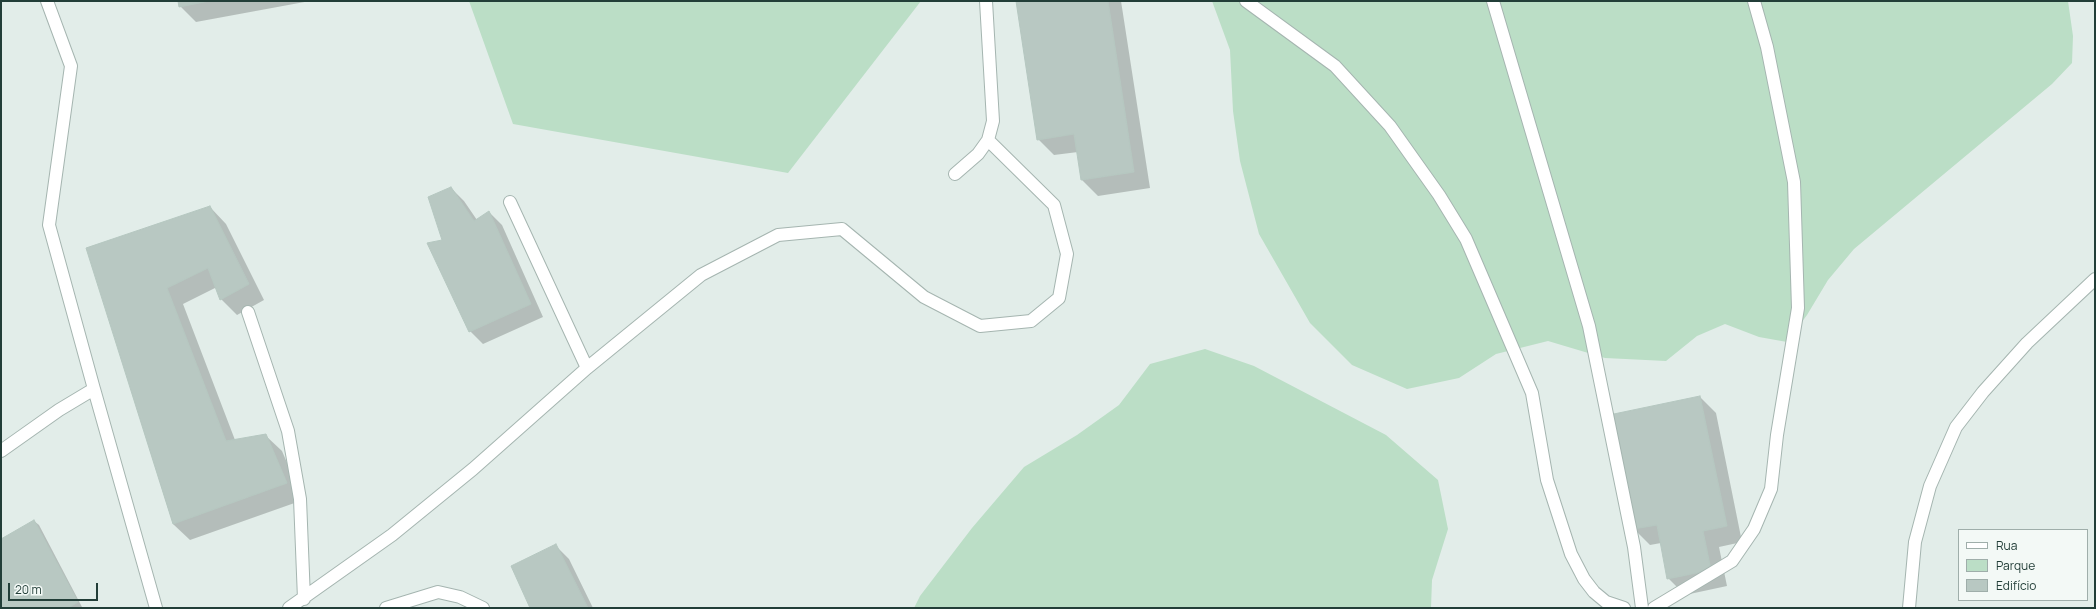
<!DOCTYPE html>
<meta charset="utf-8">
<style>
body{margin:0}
#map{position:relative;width:2096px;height:609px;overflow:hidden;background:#e2ede9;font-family:Manrope,sans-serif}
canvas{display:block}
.frame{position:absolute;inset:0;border:2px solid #223e38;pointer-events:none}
.legend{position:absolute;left:1958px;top:529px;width:130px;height:72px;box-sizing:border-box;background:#f3f9f6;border:1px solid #9faeaa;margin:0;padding:5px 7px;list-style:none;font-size:12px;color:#223e38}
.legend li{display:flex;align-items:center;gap:8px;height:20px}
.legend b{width:20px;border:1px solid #9faeaa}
.scale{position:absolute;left:8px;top:583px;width:90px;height:18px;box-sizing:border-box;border:2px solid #223e38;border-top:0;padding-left:5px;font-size:12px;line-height:14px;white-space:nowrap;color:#223e38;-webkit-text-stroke:3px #f3f9f6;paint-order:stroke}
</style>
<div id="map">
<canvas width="2096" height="609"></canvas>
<div class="frame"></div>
<ul class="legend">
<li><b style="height:5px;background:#fff"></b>Rua</li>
<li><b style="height:11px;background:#bbdec6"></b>Parque</li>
<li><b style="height:11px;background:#b8c8c2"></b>Edifício</li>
</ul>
<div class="scale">20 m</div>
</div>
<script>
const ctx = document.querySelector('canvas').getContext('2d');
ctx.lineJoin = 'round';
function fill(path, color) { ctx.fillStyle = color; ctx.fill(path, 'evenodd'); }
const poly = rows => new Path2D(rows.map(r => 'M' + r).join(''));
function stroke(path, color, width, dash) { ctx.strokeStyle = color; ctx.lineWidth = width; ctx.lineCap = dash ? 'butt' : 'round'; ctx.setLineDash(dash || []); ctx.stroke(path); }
fill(poly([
 [469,1,921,1,788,173,513,124],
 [1212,1,2068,1,2073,36,2072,63,2052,84,1854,249,1828,280,1807,315,1787,342,1759,337,1725,324,1697,336,1666,361,1605,358,1548,341,1496,354,1459,378,1407,389,1352,365,1310,323,1259,234,1240,161,1233,111,1230,50],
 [1205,349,1254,366,1386,435,1438,480,1448,529,1432,580,1431,608,914,608,920,596,972,528,1024,467,1077,435,1119,405,1150,364]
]), '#bbdec6');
fill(poly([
 [179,1,310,1,196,22,180,6],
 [1017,1,1121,1,1150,188,1098,196,1082,180,1078,152,1054,155,1038,139],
 [451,188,464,201,477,220,489,212,502,225,543,317,483,344,470,331,444,240],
 [210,207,226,224,264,300,237,315,221,299,217,287,183,304,235,440,265,435,282,451,303,500,190,540,173,524,87,248],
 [1700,397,1716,413,1742,542,1719,547,1727,586,1685,595,1668,578,1661,543,1650,545,1634,529],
 [34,521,39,525,82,607,80,608,1,608,1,540],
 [556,546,569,559,593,608,531,608]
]), '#0003');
const building = poly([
 [178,1,209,1,179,7,178,1],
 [1016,1,1108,1,1134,172,1081,180,1074,134,1037,140,1016,1],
 [451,187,474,221,489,211,531,304,469,332,427,243,442,240,428,197,451,187],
 [210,206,249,284,220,300,208,268,167,288,226,441,266,434,287,483,173,524,86,248,210,206],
 [1700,396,1727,526,1703,531,1711,570,1667,579,1657,525,1633,529,1609,415,1700,396],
 [34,520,78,602,68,608,1,608,1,539,34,520],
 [556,544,588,608,530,608,511,566,556,544]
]);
fill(building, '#b8c8c2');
stroke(building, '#b5c7c0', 1);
const lane = poly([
 [1246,1,1335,66,1390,126,1439,195,1466,239,1532,393,1547,480,1571,554,1584,579,1594,592,1606,602,1624,608],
 [1493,1,1589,326,1634,547,1642,608],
 [955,174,978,154,988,140],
 [510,202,587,368],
 [248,312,288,431,300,499,304,599],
 [94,389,156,608],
 [1,451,59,410,94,389,49,225,71,66,47,1],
 [289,608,392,535,473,469,587,368,701,275,778,235,842,229,924,297,980,326,1031,321,1059,298,1067,254,1054,205,988,140,993,121,986,1],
 [386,608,438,592,460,597,483,608],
 [1654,608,1732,561,1754,529,1771,489,1777,435,1798,308,1794,182,1767,47,1754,1]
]);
const street = poly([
 [1909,608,1915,542,1930,486,1956,427,1983,392,2027,343,2095,279]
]);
stroke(lane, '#a5b5b0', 14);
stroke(street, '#a5b5b0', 14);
stroke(lane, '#fff', 12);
stroke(street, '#fff', 12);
</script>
